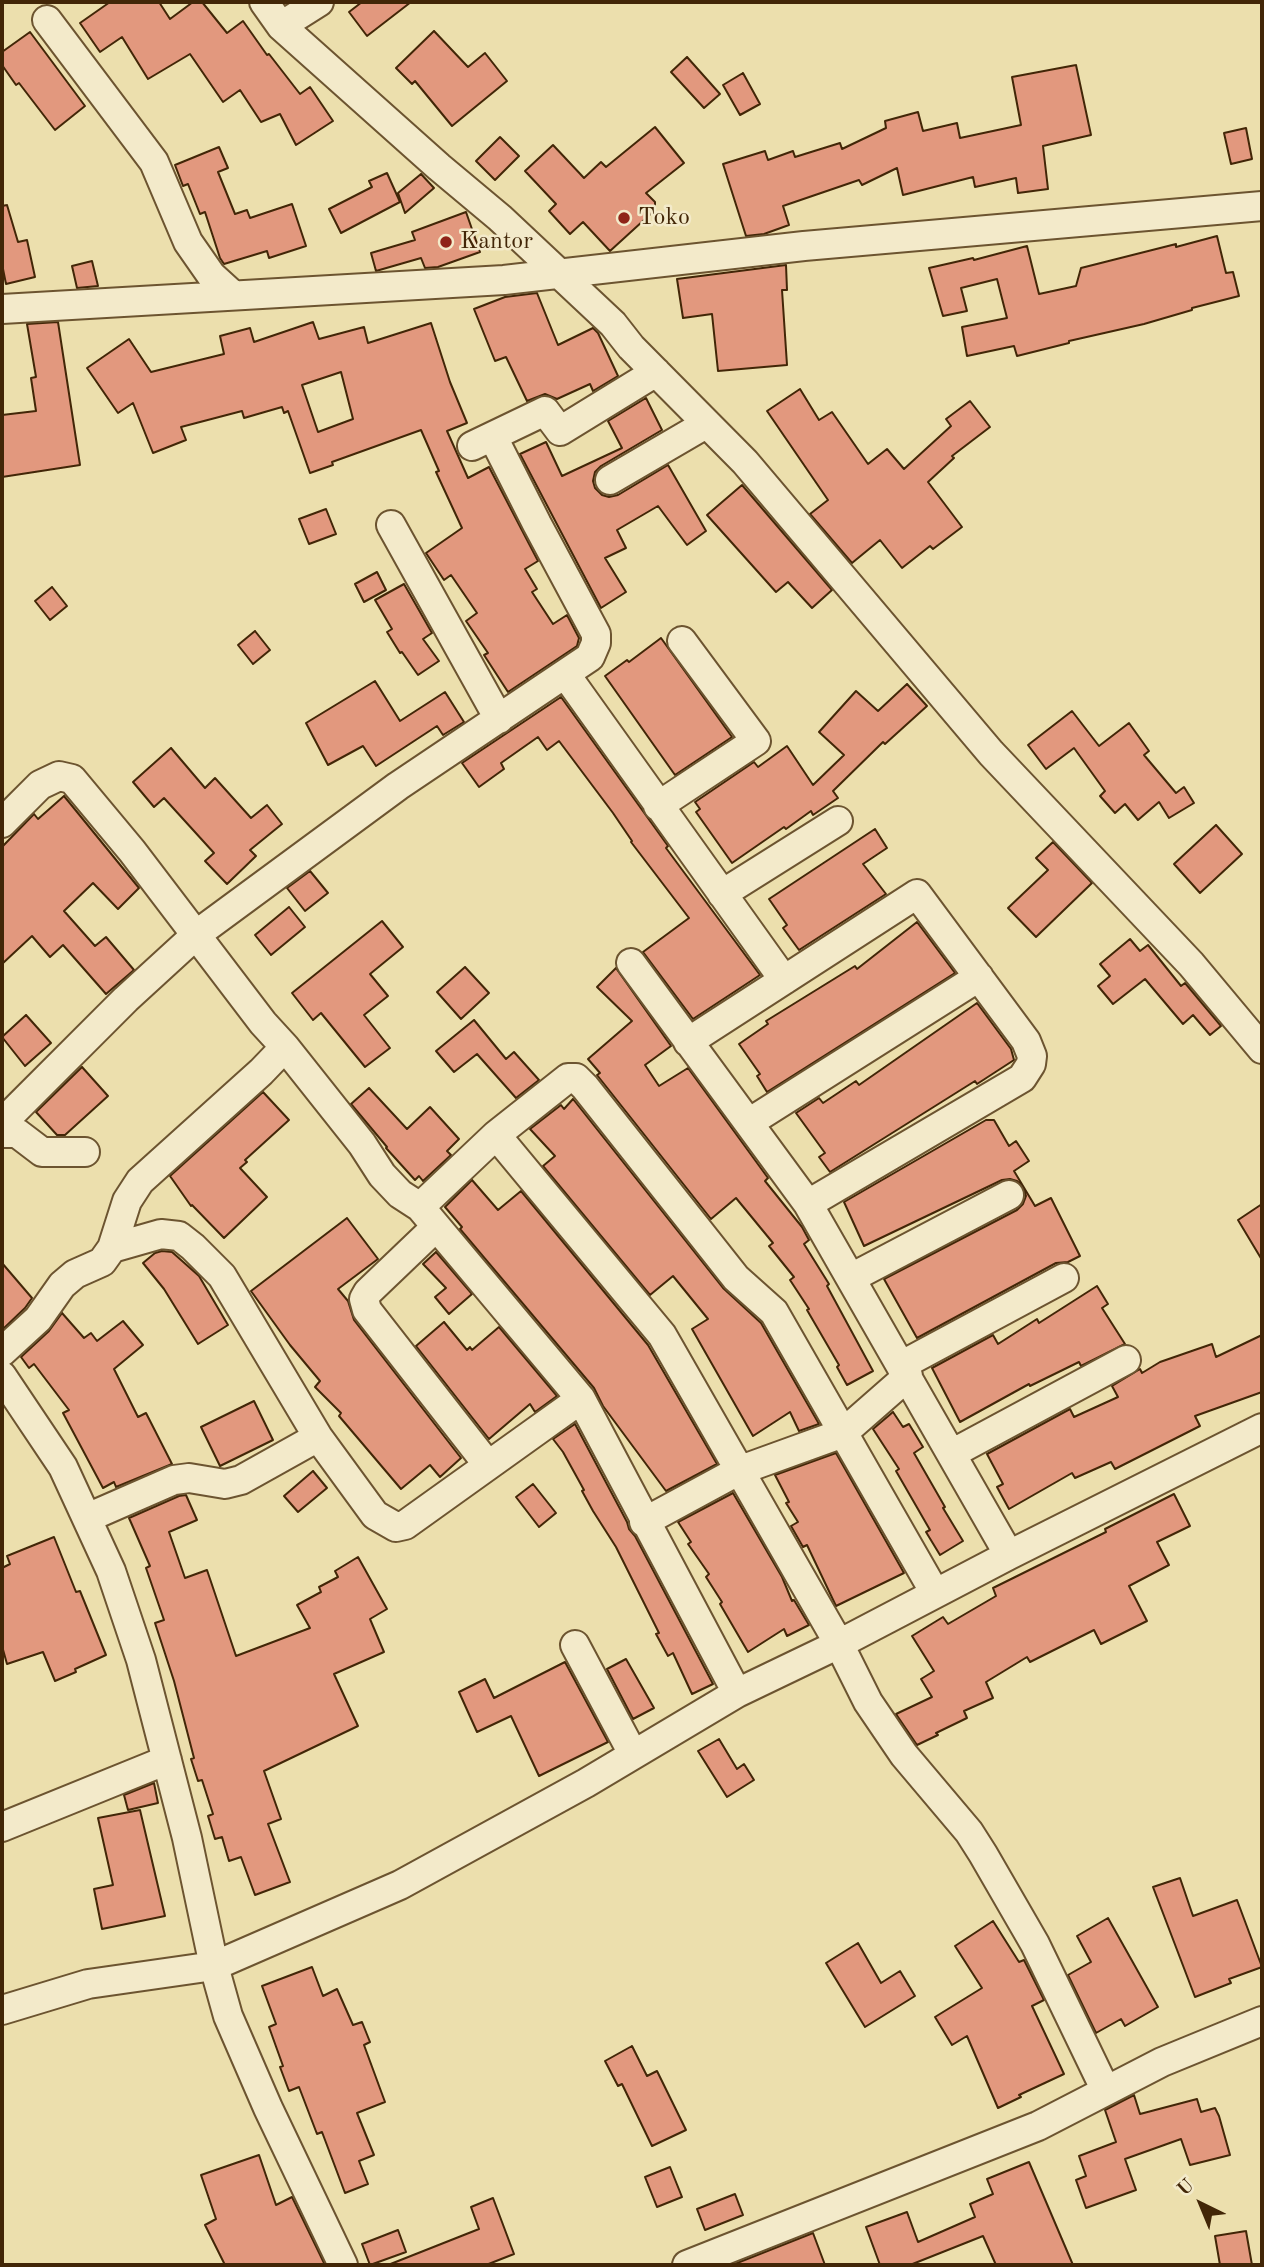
<!DOCTYPE html>
<style>
body{margin:0}
#map{position:relative;width:1264px;height:2267px;overflow:hidden;background:#ecdfad;font-family:"Old Standard TT",serif}
canvas{display:block}
.frame{position:absolute;inset:0;border:4px solid #422607;pointer-events:none}
.north{position:absolute;left:1166px;top:2169px;width:70px;height:70px;-webkit-text-stroke:5px #f3eaca;paint-order:stroke;rotate:317deg;font-size:19px;font-weight:700;line-height:28px;text-align:center;color:#422607}
.north::after{content:'';display:block;margin:auto;width:24px;height:32px;background:#422607;clip-path:polygon(50% 0,100% 100%,50% 72%,0 100%)}
</style>
<div id="map">
<canvas width="1264" height="2267"></canvas>
<div class="frame"></div>
<div class="north">U</div>
</div>
<script>
const ctx = document.querySelector('canvas').getContext('2d');
ctx.lineJoin = 'round';
function fill(path, color) { ctx.fillStyle = color; ctx.fill(path, 'evenodd'); }
const poly = rows => new Path2D(rows.map(r => 'M' + r).join(''));
function stroke(path, color, width, dash) { ctx.strokeStyle = color; ctx.lineWidth = width; ctx.lineCap = dash ? 'butt' : 'round'; ctx.setLineDash(dash || []); ctx.stroke(path); }
function drawText(font, color, halo, rows, align = 'center') {
  ctx.font = font + ' "Old Standard TT",serif'; ctx.lineWidth = 5; ctx.setLineDash([]); ctx.textBaseline = 'middle'; ctx.strokeStyle = halo; ctx.fillStyle = color; for (const [text, x, y, turn = 0] of rows) {
    ctx.save(); ctx.translate(x, y); ctx.rotate((+turn || 0) * Math.PI / 180); ctx.textAlign = isNaN(turn) ? turn : align; if (halo) ctx.strokeText(text, 0, 0); ctx.fillText(text, 0, 0); ctx.restore();
  }
}
const building = poly([
 [110,2,159,2,170,19,193,2,202,2,227,33,243,21,267,55,269,54,300,94,310,87,333,121,296,145,280,114,261,122,240,90,223,102,190,54,148,79,122,37,100,52,80,23,110,2],
 [362,2,411,2,367,36,349,12,362,2],
 [434,31,468,67,485,53,507,81,452,126,415,81,412,84,396,68,434,31],
 [30,32,85,106,55,130,19,83,16,85,2,65,2,52,30,32],
 [687,57,720,94,704,108,671,72,687,57],
 [1076,65,1091,135,1043,146,1048,189,1018,193,1016,178,975,187,973,177,903,195,897,168,862,185,859,180,783,206,789,225,764,234,746,236,723,164,765,151,768,160,793,151,795,157,840,143,842,149,886,128,885,121,918,112,923,131,957,123,960,138,1021,125,1012,77,1076,65],
 [743,73,760,104,740,115,723,85,743,73],
 [655,127,684,163,646,193,655,202,655,210,610,251,583,222,570,234,549,211,556,204,525,171,553,145,584,178,601,162,606,167,655,127],
 [1246,128,1252,159,1231,164,1224,133,1246,128],
 [500,137,519,156,495,180,476,161,500,137],
 [219,147,228,168,218,172,235,214,247,210,250,218,292,204,306,246,269,258,267,251,224,264,220,258,205,212,200,214,188,184,183,186,175,165,219,147],
 [387,173,400,202,341,233,329,209,372,187,369,181,387,173],
 [421,174,434,188,405,213,398,193,421,174],
 [7,205,18,242,27,240,35,277,6,284,2,264,2,206,7,205],
 [466,212,480,252,438,267,425,268,421,258,376,271,371,253,415,240,412,232,466,212],
 [1217,236,1226,273,1233,272,1239,296,1192,308,1192,310,1144,324,1069,341,1069,343,1017,356,1014,346,967,356,962,327,1007,318,997,279,961,288,967,311,943,316,929,268,973,258,974,260,1027,246,1039,294,1076,286,1081,268,1176,244,1176,247,1217,236],
 [92,261,98,286,77,288,72,266,92,261],
 [786,265,787,290,782,290,787,365,718,371,712,314,683,318,677,279,786,265],
 [537,293,558,345,593,328,598,333,618,376,593,391,590,384,557,399,545,394,527,401,506,357,495,361,474,309,505,297,537,293],
 [58,322,80,465,2,477,2,415,36,411,31,378,36,377,27,324,58,322],
 [313,322,319,339,364,327,368,343,431,323,450,382,467,423,447,431,468,478,489,467,538,561,525,569,537,589,532,592,553,624,567,615,579,638,577,646,508,692,484,655,488,653,466,621,477,613,451,575,444,580,426,553,462,528,436,472,439,471,421,430,332,462,333,465,310,473,288,411,284,413,282,407,244,418,242,411,181,427,186,440,153,453,133,403,118,413,87,368,129,339,151,372,224,354,220,336,250,328,254,342,313,322],
 [341,372,353,419,318,432,302,385,341,372],
 [800,389,819,420,832,412,868,464,887,449,904,469,951,426,946,419,970,401,990,427,952,456,954,458,928,482,962,527,933,549,930,546,902,568,880,540,852,563,810,514,828,500,767,411,800,389],
 [646,398,662,430,601,466,595,472,593,481,595,488,602,495,609,497,618,495,668,465,706,531,687,545,658,506,617,530,626,548,605,558,626,592,601,608,520,454,546,442,562,476,622,448,608,421,646,398],
 [742,485,832,590,812,608,788,582,776,592,707,515,742,485],
 [326,509,336,534,309,544,299,519,326,509],
 [377,572,386,590,364,602,355,584,377,572],
 [404,584,432,633,423,639,439,661,418,675,402,652,400,653,387,632,392,629,375,600,404,584],
 [52,587,67,606,50,620,35,601,52,587],
 [255,631,270,650,253,664,238,645,255,631],
 [661,638,732,737,675,775,605,676,627,660,629,662,661,638],
 [375,681,400,721,445,692,464,722,443,735,437,726,376,766,363,746,328,765,306,723,375,681],
 [907,684,927,706,885,744,883,742,833,791,838,798,813,815,811,811,786,829,784,827,732,863,696,812,700,809,695,802,754,762,758,767,787,746,813,785,844,755,819,732,856,691,878,711,907,684],
 [561,697,668,846,666,848,760,975,693,1019,643,952,689,918,631,842,632,841,613,813,559,741,547,750,538,737,501,763,504,769,479,787,462,763,561,697],
 [1072,711,1099,746,1129,723,1149,751,1144,755,1176,793,1184,787,1194,803,1169,818,1159,802,1138,820,1125,804,1115,813,1100,796,1105,791,1074,748,1046,769,1028,745,1072,711],
 [171,748,205,788,215,778,251,818,267,805,282,824,250,850,256,856,227,884,205,861,214,853,164,798,154,807,133,782,171,748],
 [64,796,139,888,118,909,93,883,64,911,95,946,106,937,134,970,106,994,63,945,50,957,32,936,2,964,2,847,34,814,38,819,64,796],
 [1216,825,1242,854,1200,893,1174,864,1216,825],
 [875,829,887,848,863,864,886,894,799,950,783,928,787,925,769,899,875,829],
 [1053,842,1092,883,1036,937,1008,908,1048,870,1036,858,1053,842],
 [310,871,328,893,305,911,287,888,310,871],
 [289,907,305,927,271,955,255,935,289,907],
 [382,921,403,947,370,974,388,996,364,1015,390,1048,365,1067,321,1013,313,1020,292,993,382,921],
 [917,922,955,973,767,1092,757,1076,760,1074,739,1044,768,1024,766,1021,855,966,857,969,917,922],
 [1130,939,1140,951,1148,945,1181,986,1185,983,1221,1026,1210,1035,1193,1015,1183,1024,1145,979,1113,1004,1098,986,1110,976,1100,964,1130,939],
 [465,967,489,993,461,1019,437,992,465,967],
 [616,968,671,1046,645,1065,659,1086,688,1068,768,1178,765,1181,802,1227,809,1240,804,1244,829,1284,827,1286,873,1371,847,1385,837,1367,839,1365,807,1310,809,1309,790,1280,794,1277,769,1246,773,1243,736,1198,711,1219,597,1075,600,1073,588,1059,632,1021,597,987,616,968],
 [977,1003,1011,1049,1014,1060,977,1084,975,1081,830,1172,819,1157,825,1153,796,1113,819,1098,823,1103,856,1081,859,1085,977,1003],
 [26,1015,51,1043,25,1066,2,1037,26,1015],
 [474,1020,506,1059,514,1052,539,1080,516,1098,477,1054,454,1072,436,1051,474,1020],
 [82,1067,108,1096,65,1135,57,1135,36,1112,82,1067],
 [369,1088,407,1129,430,1107,459,1139,447,1151,451,1155,423,1181,419,1176,415,1180,386,1148,387,1147,351,1104,369,1088],
 [263,1092,289,1120,245,1160,247,1162,240,1168,267,1197,224,1238,192,1205,191,1206,170,1176,263,1092],
 [573,1099,723,1288,761,1323,819,1424,799,1431,790,1412,753,1436,692,1329,708,1319,673,1276,650,1295,543,1166,555,1156,530,1129,561,1105,564,1109,573,1099],
 [986,1120,994,1120,1009,1146,1016,1141,1029,1161,1014,1171,1035,1206,1051,1198,1080,1256,1068,1262,1056,1263,917,1338,884,1279,1017,1210,1023,1204,1026,1196,1023,1187,1017,1181,1010,1179,1002,1180,864,1246,844,1202,986,1120],
 [472,1180,498,1210,521,1191,648,1345,717,1464,666,1491,603,1406,594,1388,460,1229,462,1227,445,1207,472,1180],
 [1262,1204,1262,1260,1238,1220,1262,1204],
 [347,1218,378,1259,338,1289,348,1301,354,1320,461,1458,440,1477,430,1465,401,1489,339,1416,341,1413,315,1387,320,1381,290,1345,251,1291,347,1218],
 [162,1251,172,1252,199,1276,228,1325,198,1344,164,1289,143,1263,155,1253,162,1251],
 [436,1252,472,1294,449,1314,435,1297,446,1288,423,1264,436,1252],
 [2,1263,32,1298,25,1308,2,1330,2,1263],
 [1097,1286,1108,1304,1102,1308,1125,1344,1081,1366,1079,1362,1030,1386,1029,1384,960,1422,932,1368,993,1335,998,1344,1037,1319,1039,1323,1097,1286],
 [62,1313,84,1338,91,1333,97,1341,123,1321,143,1345,114,1369,138,1417,146,1413,172,1464,116,1487,114,1482,103,1488,63,1413,69,1410,34,1364,29,1368,21,1357,49,1331,62,1313],
 [444,1322,467,1350,470,1347,472,1350,499,1327,557,1396,535,1412,530,1404,489,1439,416,1346,444,1322],
 [1262,1335,1262,1392,1195,1416,1200,1426,1115,1469,1111,1462,1075,1478,1072,1473,1009,1509,997,1487,1003,1484,987,1454,1070,1409,1074,1417,1118,1397,1112,1386,1140,1369,1142,1373,1160,1362,1212,1344,1216,1357,1262,1335],
 [254,1401,273,1440,220,1466,201,1427,254,1401],
 [893,1412,903,1427,909,1424,923,1447,914,1453,945,1507,943,1508,963,1541,940,1555,926,1532,930,1530,896,1471,899,1469,873,1429,893,1412],
 [575,1424,627,1522,629,1529,635,1536,713,1684,692,1694,673,1653,668,1656,656,1634,659,1633,616,1547,593,1511,582,1491,584,1490,563,1452,553,1439,575,1424],
 [836,1453,904,1573,836,1606,807,1545,803,1547,791,1526,798,1522,786,1503,789,1502,775,1475,836,1453],
 [313,1471,327,1488,298,1512,284,1496,313,1471],
 [533,1484,556,1513,539,1527,516,1497,533,1484],
 [733,1493,782,1577,792,1601,794,1600,809,1625,787,1636,784,1629,748,1652,720,1604,722,1602,706,1577,709,1574,688,1544,691,1542,678,1522,733,1493],
 [1174,1494,1190,1526,1157,1542,1169,1565,1129,1586,1147,1621,1101,1644,1094,1630,1030,1662,1027,1657,986,1682,993,1698,964,1711,967,1718,936,1733,938,1735,917,1745,896,1714,932,1697,921,1679,934,1671,912,1636,943,1617,948,1624,996,1596,993,1588,1106,1532,1105,1529,1174,1494],
 [186,1495,197,1520,169,1532,185,1578,207,1570,236,1656,310,1628,297,1605,321,1592,319,1587,338,1577,335,1571,358,1557,387,1609,370,1619,384,1652,334,1674,358,1726,264,1771,281,1819,268,1824,290,1882,255,1895,241,1857,229,1861,222,1837,215,1839,208,1816,213,1814,202,1780,198,1781,191,1759,194,1758,174,1681,155,1623,164,1620,146,1568,150,1566,129,1518,179,1496,186,1495],
 [54,1537,76,1592,80,1591,106,1655,75,1669,76,1672,55,1681,43,1652,7,1664,2,1646,2,1568,10,1564,7,1556,54,1537],
 [626,1659,654,1708,633,1719,607,1669,626,1659],
 [565,1662,608,1742,539,1776,511,1716,477,1732,459,1692,485,1679,494,1698,565,1662],
 [719,1739,737,1769,744,1764,754,1780,727,1797,698,1751,719,1739],
 [154,1783,158,1803,128,1810,124,1795,154,1783],
 [140,1810,165,1916,102,1929,94,1889,113,1885,98,1818,140,1810],
 [1180,1878,1193,1916,1237,1900,1262,1967,1229,1979,1231,1983,1195,1997,1153,1887,1180,1878],
 [1108,1918,1158,2007,1125,2026,1121,2019,1096,2033,1068,1975,1091,1962,1077,1936,1108,1918],
 [993,1921,1019,1962,1024,1960,1044,2000,1032,2006,1064,2074,1019,2095,1021,2097,998,2108,967,2036,952,2045,935,2017,982,1988,955,1946,993,1921],
 [858,1943,881,1983,900,1971,915,1996,865,2027,826,1963,858,1943],
 [312,1967,323,1996,337,1989,353,2025,362,2022,370,2042,364,2045,385,2102,357,2113,374,2155,359,2161,368,2184,345,2193,322,2132,317,2134,299,2087,289,2091,280,2067,283,2066,269,2027,276,2024,262,1986,312,1967],
 [632,2046,647,2076,657,2071,686,2130,652,2146,622,2084,618,2086,605,2061,632,2046],
 [1134,2095,1140,2114,1197,2099,1201,2112,1215,2108,1219,2116,1230,2155,1190,2165,1181,2139,1125,2159,1136,2190,1086,2208,1076,2180,1086,2176,1079,2156,1116,2142,1105,2110,1134,2095],
 [259,2155,276,2205,292,2197,325,2265,225,2265,205,2225,216,2219,201,2175,259,2155],
 [1029,2162,1073,2265,996,2265,983,2236,910,2265,880,2265,866,2227,907,2212,918,2242,975,2217,970,2204,993,2194,987,2179,1029,2162],
 [670,2167,682,2197,657,2207,645,2177,670,2167],
 [735,2194,743,2215,705,2230,697,2209,735,2194],
 [493,2198,514,2254,486,2265,388,2265,479,2229,471,2207,493,2198],
 [398,2230,406,2252,370,2265,362,2244,398,2230],
 [1246,2231,1252,2265,1220,2265,1215,2236,1246,2231],
 [813,2233,825,2265,732,2265,813,2233]
]);
fill(building, '#e2987e');
stroke(building, '#422607', 2);
const minor = poly([
 [264,2,281,26,439,167,500,218,613,324,631,347,745,462,991,753,1191,964,1262,1049],
 [47,20,154,162,188,242,211,275,233,295],
 [281,26,319,2],
 [2,309,504,280,804,246,1262,206],
 [472,446,545,411,560,431,656,372],
 [610,480,706,424],
 [391,525,499,719],
 [566,675,784,980],
 [658,806,756,741,682,641],
 [2,823,40,785,59,776,72,779,132,851,263,1023,285,1047,261,1072,140,1181,127,1201,112,1248,102,1262,75,1274,62,1285,38,1319,2,1352],
 [722,894,838,821],
 [631,963,808,1204,1009,1555],
 [688,1042,917,894,1026,1041,1032,1056,1031,1064,1022,1078,808,1204],
 [750,1122,979,977],
 [2,1123,126,999,197,934,398,786,590,657,596,643,596,634,537,524,493,437],
 [2,1133,17,1133,42,1152,85,1152],
 [496,1135,568,1078,576,1078,585,1087,736,1278,774,1312,935,1593],
 [420,1207,496,1135,662,1335,839,1644,868,1702,904,1755,969,1832,983,1854,1035,1944,1106,2091],
 [436,1227,368,1292,364,1299,367,1310,488,1465],
 [112,1248,161,1234,179,1236,193,1247,222,1276,318,1437,375,1515,396,1527,405,1525,581,1399,420,1207,400,1194,382,1175,362,1144,285,1047],
 [851,1278,1009,1195],
 [902,1365,1064,1278],
 [2,1376,63,1467,111,1571,141,1660,187,1838,214,1966,228,2016,268,2108,343,2265],
 [581,1399,737,1693],
 [953,1453,1126,1360],
 [87,1518,174,1480,189,1478,225,1484,241,1480,318,1437],
 [644,1522,738,1471,843,1433,908,1376],
 [575,1645,633,1754],
 [2,1827,167,1760],
 [2,2010,88,1984,214,1966,400,1885,586,1783,737,1693,839,1644,1009,1555,1262,1428],
 [687,2265,1038,2126,1162,2062,1262,2021]
]);
stroke(minor, '#6c5430', 32);
stroke(minor, '#f3eaca', 28);
for (const [x, y, r, color] of [
 [624,218,7,"#8f2418"],
 [446,242,7,"#8f2418"]
]) { const dot = new Path2D(); dot.arc(x, y, r, 0, 2 * Math.PI); ctx.fillStyle = color; ctx.fill(dot); stroke(dot, '#f3eaca', 2.5); }
drawText('24px', '#422607', '#f3eaca', [
 ["Toko",638,218],
 ["Kantor",460,242]
], 'left');
</script>
